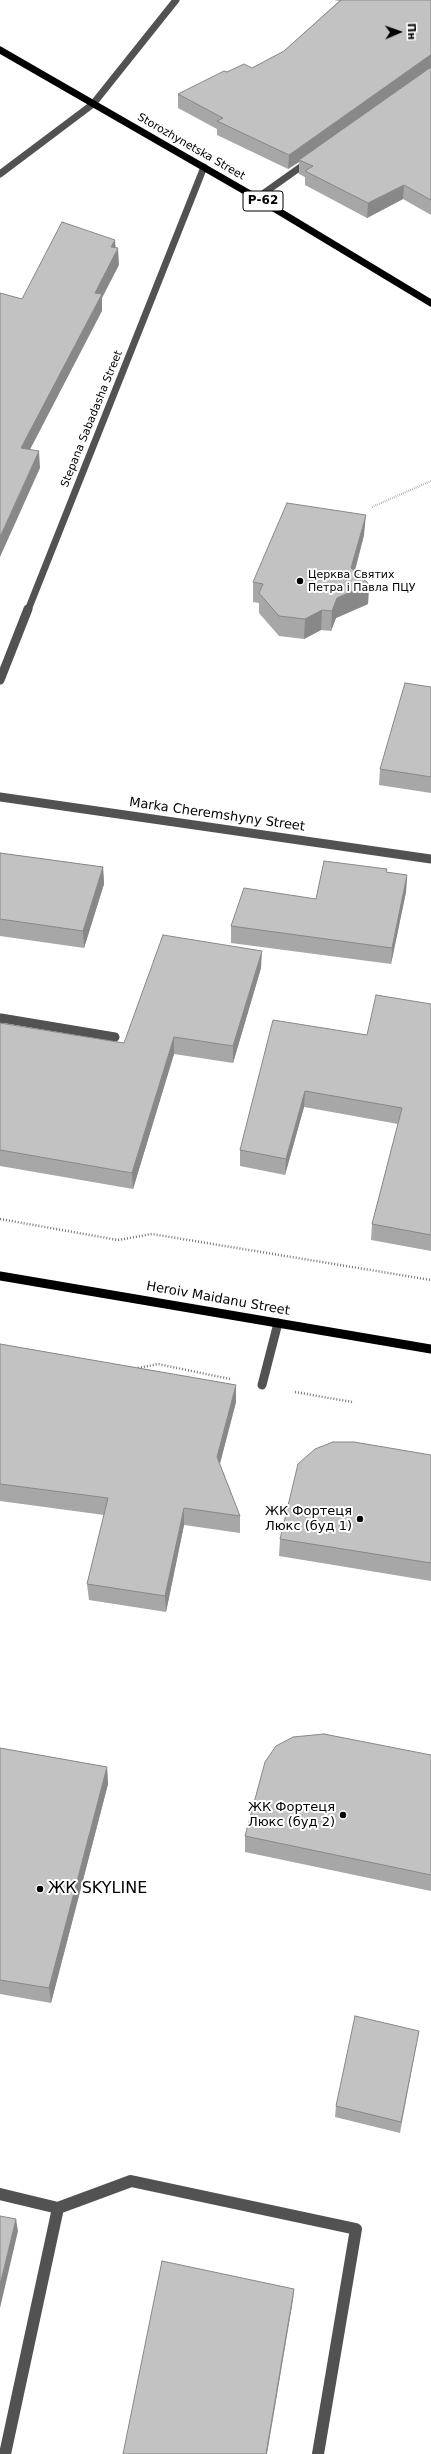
<!DOCTYPE html>
<meta charset="utf-8">
<style>
body{margin:0}
#map{position:relative;width:431px;height:2454px;overflow:hidden;background:#fff;font-family:"DejaVu Sans",sans-serif}
canvas{display:block}
.north{position:absolute;left:379px;top:12px;width:40px;height:40px;-webkit-text-stroke:3px #fff;paint-order:stroke;rotate:88deg;font-size:11px;font-weight:700;line-height:16px;text-align:center;color:#000}
.north::after{content:'';display:block;margin:auto;width:14px;height:18px;background:#000;clip-path:polygon(50% 0,100% 100%,50% 72%,0 100%)}
</style>
<div id="map">
<canvas width="431" height="2454"></canvas>
<div class="north">Пн</div>
</div>
<script>
const ctx = document.querySelector('canvas').getContext('2d');
ctx.lineJoin = 'round';
const poly = rows => new Path2D(rows.map(r => 'M' + r).join(''));
function stroke(path, color, width, dash) { ctx.strokeStyle = color; ctx.lineWidth = width; ctx.lineCap = dash ? 'butt' : 'round'; ctx.setLineDash(dash || []); ctx.stroke(path); }
function fill(path, color) { ctx.fillStyle = color; ctx.fill(path, 'evenodd'); }
function drawText(font, color, halo, rows, align = 'center') {
  ctx.font = font + ' "DejaVu Sans",sans-serif'; ctx.lineWidth = 4; ctx.setLineDash([]); ctx.textBaseline = 'middle'; ctx.strokeStyle = halo; ctx.fillStyle = color; for (const [text, x, y, turn = 0] of rows) {
    ctx.save(); ctx.translate(x, y); ctx.rotate((+turn || 0) * Math.PI / 180); ctx.textAlign = isNaN(turn) ? turn : align; if (halo) ctx.strokeText(text, 0, 0); ctx.fillText(text, 0, 0); ctx.restore();
  }
}
stroke(poly([
 [372,507,431,481]
]), '#747474', 2, [0.5, 1.5]);
stroke(poly([
 [0,1219,118,1240,152,1234,431,1280],
 [138,1368,158,1364,230,1379],
 [295,1392,352,1402]
]), '#747474', 2.5, [1, 2]);
stroke(poly([
 [0,174,93,104,176,0],
 [257,198,309,161],
 [28,610,204,167]
]), '#525252', 7);
stroke(poly([
 [0,680,28,609],
 [0,797,431,859],
 [0,1020,1,1018,115,1037],
 [262,1385,278,1323]
]), '#525252', 9);
stroke(poly([
 [0,2194,58,2208,131,2181,356,2229,318,2454],
 [5,2454,58,2208]
]), '#525252', 12);
stroke(poly([
 [0,50,257,198,431,303]
]), '#000', 7);
stroke(poly([
 [0,1276,431,1349]
]), '#000', 9);
fill(poly([
 [334,0,431,0,431,215,403,199,367,218,305,185,305,177,299,174,299,162,288,169,217,135,217,129,178,108,178,94,227,72,252,68,284,51,339,1],
 [364,535,355,571,369,584,368,604,336,618,331,631,321,630,304,639,279,636,259,613,259,603,253,602,253,582],
 [431,687,431,793,379,785,380,769],
 [0,853,103,867,104,884,84,948,0,936],
 [386,872,407,875,406,892,391,964,231,943,231,926,316,899],
 [261,968,233,1063,174,1054,133,1189,0,1166,0,1023,124,1043],
 [431,1004,431,1251,371,1240,372,1224,398,1124,304,1107,285,1175,240,1166,240,1150,367,1035],
 [0,1344,236,1385,236,1402,220,1464,240,1516,240,1533,184,1525,166,1612,89,1600,87,1584,104,1515,0,1501],
 [431,1455,431,1581,279,1556,280,1539],
 [0,1748,107,1767,108,1784,51,2003,0,1994],
 [431,1755,431,1891,245,1852,245,1836],
 [419,2031,400,2133,335,2117,336,2106]
]), '#a7a7a7');
fill(poly([
 [431,55,431,70,299,160,299,162,288,169,289,155,429,56],
 [404,185,403,199,367,218,368,203],
 [115,240,116,253,118,248,119,265,102,298,102,311,22,465,21,448,95,293,111,247],
 [39,451,40,468,0,557,0,537],
 [366,515,364,535,350,588,351,568],
 [369,584,368,604,336,618,331,631,332,611,337,598],
 [322,610,321,630,304,639,305,619],
 [103,867,104,884,84,948,83,931],
 [407,875,406,892,391,964,392,948],
 [262,951,261,968,233,1063,233,1046],
 [174,1037,174,1054,133,1189,132,1173],
 [305,1091,304,1107,285,1175,286,1159],
 [236,1385,236,1402,217,1474,217,1457],
 [184,1508,184,1525,166,1612,165,1596],
 [107,1767,108,1784,51,2003,49,1988],
 [16,2219,18,2231,0,2308,0,2285],
 [294,2289,293,2300,267,2454,266,2454]
]), '#888');
const building = poly([
 [341,0,431,0,431,55,429,56,289,155,217,121,223,118,178,94,224,71,227,72,244,64,252,68,284,51,341,0],
 [431,67,431,200,404,185,368,203,305,171,313,166,299,160,431,67],
 [62,222,115,240,111,247,118,248,95,293,102,294,21,448,39,451,0,537,0,293,22,299,62,222],
 [287,503,366,515,351,568,369,584,337,598,332,611,322,610,305,619,279,616,259,593,263,584,253,582,287,503],
 [405,683,431,687,431,777,380,769,405,683],
 [0,853,103,867,83,931,0,919,0,853],
 [324,861,387,869,386,872,407,875,392,948,231,926,244,888,316,899,324,861],
 [163,935,262,951,233,1046,174,1037,132,1173,0,1150,0,1023,124,1043,163,935],
 [376,995,431,1004,431,1235,372,1224,402,1108,305,1091,286,1159,240,1150,273,1020,367,1035,376,995],
 [0,1344,236,1385,217,1457,240,1516,184,1508,165,1596,87,1584,108,1498,0,1484,0,1344],
 [333,1442,354,1442,431,1455,431,1563,280,1539,298,1464,315,1449,333,1442],
 [324,1734,431,1755,431,1875,245,1836,265,1762,276,1746,293,1737,324,1734],
 [0,1748,107,1767,49,1988,0,1980,0,1748],
 [355,2016,419,2031,401,2122,336,2106,355,2016],
 [0,2216,16,2219,0,2285,0,2216],
 [162,2261,294,2289,266,2454,123,2454,162,2261]
]);
fill(building, '#c2c2c2');
stroke(building, '#888', 1);
for (const [x, y, r, color] of [
 [300,581,4,"#000"],
 [360,1519,4,"#000"],
 [343,1815,4,"#000"],
 [40,1889,4,"#000"]
]) { const dot = new Path2D(); dot.arc(x, y, r, 0, 2 * Math.PI); ctx.fillStyle = color; ctx.fill(dot); stroke(dot, '#fff', 1.5); }
drawText('11px', '#000', '#fff', [
 ["Storozhynetska Street",191,147,30],
 ["Stepana Sabadasha Street",92,419,-68]
]);
drawText('11px', '#000', '#fff', [
 ["Церква Святих",308,575],
 ["Петра і Павла ПЦУ",308,588]
], 'left');
for (const [x, y, w] of [
 [263,201,40]
]) { const box = new Path2D(); box.roundRect(x - w / 2, y - 10, w, 20, 3); ctx.fillStyle = '#fff'; ctx.fill(box); stroke(box, '#000', 1); }
drawText('bold 12px', '#000', null, [
 ["Р-62",263,201]
]);
drawText('13px', '#000', '#fff', [
 ["Marka Cheremshyny Street",217,815,8],
 ["Heroiv Maidanu Street",218,1299,10]
]);
drawText('13px', '#000', '#fff', [
 ["ЖК Фортеця",352,1512],
 ["Люкс (буд 1)",352,1527],
 ["ЖК Фортеця",335,1808],
 ["Люкс (буд 2)",335,1823]
], 'right');
drawText('16px', '#000', '#fff', [
 ["ЖК SKYLINE",48,1889]
], 'left');
</script>
